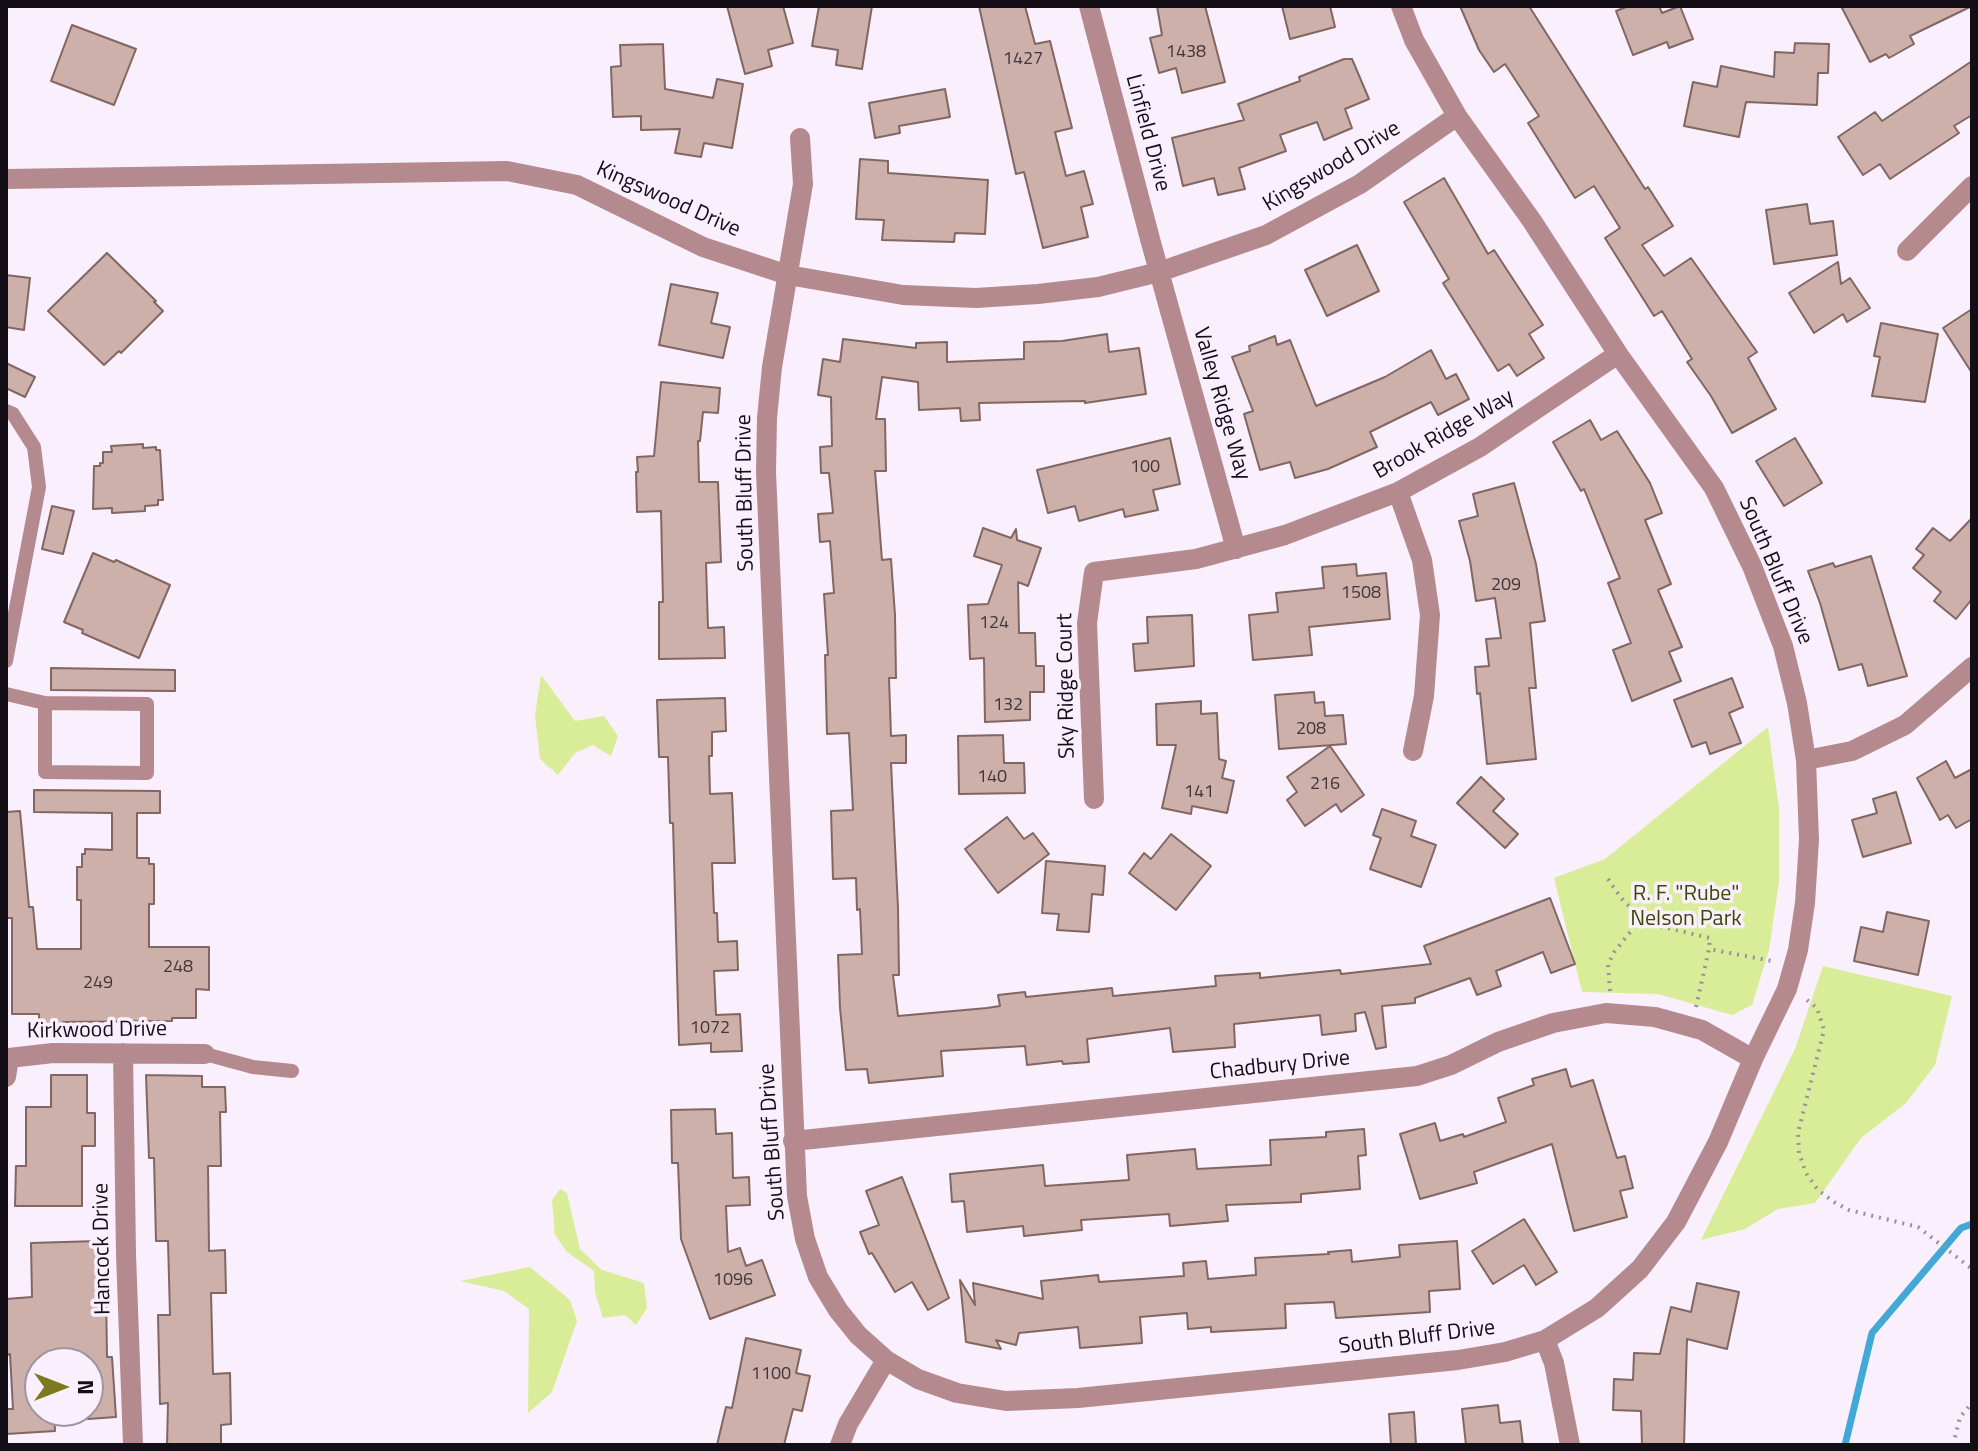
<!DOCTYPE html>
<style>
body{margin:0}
#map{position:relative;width:1978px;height:1451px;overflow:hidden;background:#faeffd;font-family:"Titillium Web",sans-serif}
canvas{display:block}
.frame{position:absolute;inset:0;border:8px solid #140e16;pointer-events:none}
.north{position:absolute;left:24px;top:1347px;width:80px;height:80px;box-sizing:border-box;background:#faeffd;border:2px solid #9e95a1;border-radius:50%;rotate:90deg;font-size:22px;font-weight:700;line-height:32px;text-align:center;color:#140e16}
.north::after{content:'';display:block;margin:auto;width:28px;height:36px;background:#7d791f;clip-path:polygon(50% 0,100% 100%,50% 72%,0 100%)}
</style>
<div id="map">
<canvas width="1978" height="1451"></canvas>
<div class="frame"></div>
<div class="north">N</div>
</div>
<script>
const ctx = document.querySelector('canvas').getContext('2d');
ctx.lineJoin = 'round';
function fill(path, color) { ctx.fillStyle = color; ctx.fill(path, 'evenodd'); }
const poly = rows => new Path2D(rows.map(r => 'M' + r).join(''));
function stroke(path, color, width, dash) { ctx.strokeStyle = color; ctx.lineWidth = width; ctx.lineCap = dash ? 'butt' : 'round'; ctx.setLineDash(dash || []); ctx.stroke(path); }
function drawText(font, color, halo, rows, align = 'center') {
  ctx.font = font + ' "Titillium Web",sans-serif'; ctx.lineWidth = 7; ctx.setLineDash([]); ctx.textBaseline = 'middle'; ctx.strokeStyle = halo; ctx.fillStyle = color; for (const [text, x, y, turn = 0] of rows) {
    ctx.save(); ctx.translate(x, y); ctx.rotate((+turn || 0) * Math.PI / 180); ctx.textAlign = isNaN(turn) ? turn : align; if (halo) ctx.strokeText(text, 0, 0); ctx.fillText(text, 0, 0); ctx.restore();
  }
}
fill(poly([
 [541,675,575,721,604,716,618,736,611,756,593,745,575,753,558,775,540,759,535,716],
 [1768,727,1779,808,1779,881,1769,950,1752,1005,1732,1015,1658,994,1582,992,1554,878,1605,859],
 [1823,966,1952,996,1935,1065,1906,1103,1861,1138,1815,1203,1778,1209,1745,1229,1701,1240,1795,1049],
 [560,1189,567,1193,580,1249,602,1270,644,1283,647,1308,636,1325,625,1315,603,1318,595,1292,594,1271,567,1252,555,1235,552,1200],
 [530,1267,570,1300,577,1321,552,1392,528,1413,529,1309,504,1291,460,1281]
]), '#d9ed98');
stroke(poly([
 [1845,1445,1872,1333,1961,1228,1972,1224]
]), '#42a9d6', 7);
const building = poly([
 [727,6,783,6,793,43,768,50,772,66,745,74,727,6],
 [819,6,872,6,862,69,836,65,838,50,812,46,819,6],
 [979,6,1025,6,1035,44,1050,41,1072,128,1055,132,1066,176,1084,171,1093,204,1081,207,1088,237,1043,248,1024,172,1016,174,979,6],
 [1157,6,1205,6,1225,82,1182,93,1176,68,1159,73,1150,38,1162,35,1157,6],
 [1282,6,1330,6,1335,27,1290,39,1282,6],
 [1460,6,1529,6,1645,189,1648,187,1673,226,1642,245,1664,276,1691,258,1757,352,1748,358,1776,409,1732,433,1711,396,1687,362,1692,359,1662,311,1654,316,1605,238,1620,228,1594,186,1575,198,1528,123,1539,116,1505,64,1494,72,1479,50,1460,6],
 [1629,6,1659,6,1662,13,1680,6,1693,39,1669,48,1667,42,1633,55,1616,11,1629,6],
 [1841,6,1972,6,1910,36,1914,44,1889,58,1886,54,1870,62,1841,6],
 [72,25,136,49,114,105,51,81,72,25],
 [1795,43,1829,44,1828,73,1818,73,1817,105,1746,102,1739,137,1684,126,1693,82,1717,87,1721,66,1774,77,1775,52,1794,53,1795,43],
 [663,44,665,89,713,98,717,79,743,84,732,148,704,143,701,157,675,153,680,129,641,130,641,116,613,117,611,67,621,66,620,45,663,44],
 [1344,59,1352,59,1369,99,1345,109,1352,128,1324,140,1317,122,1280,135,1286,151,1239,168,1245,189,1218,195,1214,178,1183,186,1172,138,1244,120,1238,104,1300,81,1299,77,1344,59],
 [1972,61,1972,115,1954,126,1959,133,1890,179,1880,164,1863,175,1838,137,1875,112,1882,121,1972,61],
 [945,89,950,117,899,126,900,133,875,138,869,103,945,89],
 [860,159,888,161,888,173,988,180,985,234,955,233,954,242,882,240,884,220,856,219,860,159],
 [1444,178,1488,254,1494,250,1543,325,1529,334,1544,358,1517,376,1509,364,1498,371,1443,283,1449,279,1404,202,1444,178],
 [1807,204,1810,224,1833,221,1837,255,1774,264,1766,210,1807,204],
 [1357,245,1379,291,1327,316,1305,270,1357,245],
 [107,253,156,301,154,302,163,311,121,353,119,351,104,365,48,311,107,253],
 [1838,262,1841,284,1850,278,1870,308,1847,322,1843,314,1814,333,1789,293,1838,262],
 [6,275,30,278,24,330,6,327,6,275],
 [671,284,718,293,711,323,730,327,723,358,659,345,671,284],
 [1972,309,1972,373,1943,328,1972,309],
 [1881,323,1938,334,1925,402,1872,396,1880,357,1874,356,1881,323],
 [1107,334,1109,352,1139,348,1146,394,1085,403,1085,401,979,403,980,420,961,421,960,408,919,410,918,382,882,377,876,419,885,419,886,471,875,471,882,560,891,559,895,615,896,678,889,678,891,736,906,735,906,763,891,763,898,908,899,975,893,975,898,1016,987,1008,1000,1006,998,995,1025,992,1026,997,1112,988,1113,996,1216,986,1215,976,1260,973,1260,978,1340,970,1341,974,1431,964,1424,946,1550,898,1575,964,1551,973,1543,952,1496,971,1501,986,1477,995,1470,978,1415,998,1415,1003,1382,1006,1386,1047,1376,1049,1365,1012,1355,1014,1356,1031,1322,1035,1320,1015,1234,1024,1235,1047,1173,1052,1170,1028,1087,1039,1089,1062,1063,1064,1062,1061,1027,1065,1025,1046,941,1051,943,1076,869,1083,867,1069,846,1070,840,1008,838,955,862,954,860,909,857,910,856,878,833,879,831,811,853,810,849,733,827,734,825,655,828,655,824,594,834,593,830,541,820,542,818,514,833,513,829,473,821,473,820,447,832,446,831,397,818,395,823,359,840,362,843,339,916,348,916,343,947,342,947,362,1024,359,1024,342,1062,341,1107,334],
 [1275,336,1277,345,1290,340,1316,406,1385,377,1431,350,1446,379,1456,374,1469,399,1438,415,1431,402,1370,432,1377,447,1328,469,1295,478,1290,462,1260,470,1244,414,1253,411,1232,357,1250,351,1249,346,1275,336],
 [6,363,35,377,25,397,6,388,6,363],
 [661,382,720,388,718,413,703,412,700,441,698,441,699,482,718,482,721,562,706,563,708,628,724,627,725,658,659,659,659,602,663,602,661,511,637,512,636,472,638,472,637,457,654,456,661,382],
 [1590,420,1601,440,1617,431,1650,483,1662,513,1645,520,1671,584,1658,590,1682,647,1669,652,1681,681,1632,701,1613,650,1631,643,1608,583,1620,578,1584,489,1581,491,1553,442,1590,420],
 [1170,438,1180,484,1153,490,1158,510,1125,517,1123,509,1079,521,1075,506,1048,513,1037,470,1170,438],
 [1795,438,1822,483,1784,506,1756,461,1795,438],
 [143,444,143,448,156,447,156,450,160,450,163,500,158,500,158,505,145,506,145,511,112,513,112,508,93,509,94,466,100,466,100,463,103,463,103,452,112,452,111,446,143,444],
 [1514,483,1536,564,1545,621,1530,623,1536,688,1529,688,1536,759,1487,764,1480,693,1477,694,1475,667,1489,666,1486,639,1501,638,1495,598,1476,601,1470,561,1459,521,1478,516,1473,494,1514,483],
 [52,506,74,511,63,554,42,549,52,506],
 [1972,518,1972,599,1956,619,1934,601,1941,592,1913,568,1924,555,1916,549,1933,528,1950,541,1972,518],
 [983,528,1011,538,1016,529,1017,540,1041,548,1028,586,1018,582,1019,633,1035,633,1036,666,1044,666,1044,692,1030,692,1030,720,985,722,984,658,970,659,968,605,988,604,1002,565,974,556,983,528],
 [93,553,114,562,116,560,170,585,139,658,82,633,83,630,64,622,93,553],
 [1871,556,1907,676,1868,686,1862,664,1839,670,1820,603,1808,571,1833,563,1835,567,1871,556],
 [1356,564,1357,576,1386,573,1390,619,1309,627,1312,655,1253,660,1249,615,1278,612,1276,593,1324,588,1322,567,1356,564],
 [1192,615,1194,666,1135,671,1133,644,1148,643,1147,617,1192,615],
 [51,668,175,670,175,691,51,690,51,668],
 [1732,678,1743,707,1729,713,1741,743,1710,754,1706,742,1692,747,1674,700,1732,678],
 [1314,692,1315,703,1324,702,1325,716,1343,715,1346,744,1279,749,1275,695,1314,692],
 [725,698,726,731,712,732,712,756,709,756,710,794,732,793,735,863,712,863,714,913,717,913,718,942,737,941,738,970,714,971,716,1015,740,1014,742,1051,711,1052,711,1043,679,1045,673,823,670,823,668,757,659,757,657,700,725,698],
 [1201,701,1201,714,1217,713,1219,759,1226,761,1222,778,1234,781,1227,813,1192,806,1191,814,1162,808,1176,745,1157,745,1156,704,1201,701],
 [1003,735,1004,763,1024,763,1025,793,959,794,958,736,1003,735],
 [1330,746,1364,795,1341,812,1336,804,1305,826,1287,800,1297,792,1287,777,1330,746],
 [1946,761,1955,778,1972,769,1972,819,1956,828,1948,815,1940,820,1917,778,1946,761],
 [1481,777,1504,799,1493,811,1518,834,1505,848,1457,803,1481,777],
 [34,790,160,791,160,813,137,813,137,858,149,858,149,864,154,864,154,904,149,904,149,947,209,947,209,990,196,989,196,1018,172,1018,172,1021,63,1022,63,1026,39,1026,39,1014,12,1014,12,918,7,918,6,914,6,812,20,811,29,907,33,907,37,949,81,949,81,900,77,900,77,867,82,867,82,854,85,854,85,849,112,850,112,813,34,812,34,790],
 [1896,792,1911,843,1863,857,1852,820,1877,813,1873,799,1896,792],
 [1382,809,1416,821,1411,836,1436,845,1421,887,1370,869,1381,838,1373,835,1382,809],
 [1007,817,1024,839,1033,833,1049,854,998,893,965,849,1007,817],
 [1171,834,1211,866,1176,910,1129,873,1144,853,1151,859,1171,834],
 [1046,861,1105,866,1103,895,1092,894,1089,932,1057,930,1059,914,1042,913,1046,861],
 [1887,912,1929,921,1918,975,1854,961,1861,927,1883,932,1887,912],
 [1566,1069,1571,1087,1593,1080,1617,1158,1625,1156,1633,1188,1620,1191,1627,1217,1574,1231,1552,1144,1474,1172,1477,1183,1420,1199,1400,1134,1435,1123,1440,1141,1463,1134,1464,1137,1506,1122,1498,1098,1534,1085,1532,1079,1566,1069],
 [51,1075,87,1075,87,1113,95,1113,95,1146,82,1146,82,1206,15,1206,16,1166,26,1166,26,1107,51,1107,51,1075],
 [146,1075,202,1076,202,1087,225,1087,226,1112,220,1112,221,1166,208,1166,209,1251,225,1250,226,1293,211,1293,213,1374,230,1373,231,1424,221,1425,221,1445,167,1445,168,1403,160,1404,158,1315,170,1315,168,1241,156,1241,154,1158,149,1158,146,1075],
 [715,1109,716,1134,732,1133,733,1178,749,1177,750,1205,726,1206,728,1252,740,1248,746,1266,762,1260,775,1295,710,1319,681,1239,678,1163,672,1163,671,1110,715,1109],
 [1364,1129,1366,1155,1358,1156,1360,1189,1301,1194,1301,1202,1226,1205,1228,1221,1170,1226,1169,1214,1081,1220,1082,1230,1024,1236,1023,1226,967,1232,964,1201,952,1202,950,1174,1043,1165,1045,1186,1129,1180,1127,1155,1195,1149,1197,1169,1271,1165,1270,1140,1326,1137,1326,1132,1364,1129],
 [902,1177,949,1298,928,1310,912,1282,895,1292,872,1253,869,1254,860,1232,879,1225,866,1191,902,1177],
 [1524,1219,1557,1272,1536,1285,1524,1265,1493,1284,1472,1251,1524,1219],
 [98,1241,100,1290,106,1290,107,1357,112,1357,116,1417,88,1419,88,1363,40,1363,40,1411,54,1411,55,1431,6,1434,6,1409,13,1409,10,1354,6,1355,6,1299,32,1297,31,1243,98,1241],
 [1457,1241,1460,1289,1429,1291,1430,1312,1336,1318,1334,1302,1285,1304,1286,1328,1211,1332,1211,1327,1188,1329,1187,1313,1140,1317,1142,1343,1080,1348,1078,1327,1019,1333,1016,1345,996,1340,1001,1349,966,1342,960,1280,975,1305,973,1283,1043,1299,1041,1281,1098,1275,1099,1282,1184,1276,1183,1263,1206,1261,1208,1279,1256,1275,1255,1258,1329,1254,1328,1252,1351,1250,1352,1262,1400,1257,1399,1245,1457,1241],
 [1697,1283,1739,1292,1727,1349,1687,1339,1684,1445,1642,1445,1641,1411,1613,1410,1614,1379,1633,1380,1634,1353,1660,1354,1671,1307,1691,1312,1697,1283],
 [746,1338,801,1350,796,1373,810,1376,802,1411,793,1409,784,1445,717,1445,726,1407,732,1408,746,1338],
 [1498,1405,1500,1423,1520,1421,1523,1445,1466,1445,1462,1409,1498,1405],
 [1414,1412,1416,1445,1391,1445,1389,1414,1414,1412]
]);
fill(building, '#ceb0ab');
stroke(building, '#816662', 2);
stroke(poly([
 [1608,879,1621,898,1636,913,1659,926,1710,938,1709,949],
 [1610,991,1608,964,1615,951,1642,917],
 [1807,1000,1817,1008,1824,1030,1798,1133,1799,1153,1806,1173,1818,1190,1834,1202,1849,1210,1918,1227,1972,1269],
 [1696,1007,1709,949,1772,961],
 [1953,1445,1960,1417,1972,1403]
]), '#99909c', 4, [2, 6]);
stroke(poly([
 [6,411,13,414,34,447,39,487,6,661],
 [6,694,45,703,147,704,147,773,45,772,45,703],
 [205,1054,253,1067,292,1071]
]), '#b48a8f', 14);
stroke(poly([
 [1089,6,1150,239,1236,549],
 [800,138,803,184,772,367,767,418,766,472,797,1196,805,1239,818,1277,838,1310,858,1335,886,1360,918,1379,957,1393,1006,1401,1078,1398,1458,1360,1505,1352,1545,1340,1597,1308,1640,1269,1676,1222,1718,1142,1753,1059,1787,989,1798,950,1805,903,1809,840,1806,760,1797,703,1783,646,1752,566,1714,488,1618,354,1532,221,1457,116,1414,40,1401,6],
 [6,179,507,171,577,185,703,247,788,275,903,295,976,298,1038,294,1098,287,1159,272,1266,235,1360,184,1457,116],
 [1907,251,1972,186],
 [1398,492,1422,560,1430,615,1424,696,1413,751],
 [1806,760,1852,751,1905,725,1972,667],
 [1094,799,1087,623,1094,572,1196,559,1285,535,1398,492,1480,447,1618,354],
 [123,1053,126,1254,133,1445],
 [6,1077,9,1058,53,1053,205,1054],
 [793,1141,1417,1076,1451,1065,1498,1042,1553,1023,1606,1013,1655,1017,1702,1030,1753,1059],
 [1545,1340,1554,1363,1570,1445],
 [840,1445,848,1424,886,1360]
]), '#b48a8f', 20);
drawText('18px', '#42363b', null, [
 ["1438",1186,53],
 ["1427",1023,60],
 ["100",1145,468],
 ["209",1506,586],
 ["1508",1361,594],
 ["124",994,624],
 ["132",1008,706],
 ["208",1311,730],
 ["140",992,778],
 ["216",1325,785],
 ["141",1199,793],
 ["248",178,968],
 ["249",98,984],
 ["1072",710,1029],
 ["1096",733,1281],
 ["1100",771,1375]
]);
drawText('22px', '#140e16', '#faeffd', [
 ["Linfield Drive",1147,133,75],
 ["Kingswood Drive",1332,167,-31],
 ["Kingswood Drive",668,200,24],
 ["Valley Ridge Way",1221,404,74],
 ["Brook Ridge Way",1444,435,-30],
 ["South Bluff Drive",746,493,-91],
 ["South Bluff Drive",1775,571,67],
 ["Sky Ridge Court",1067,686,-91],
 ["Kirkwood Drive",97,1031,-1],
 ["Chadbury Drive",1280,1066,-6],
 ["South Bluff Drive",773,1142,-94],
 ["Hancock Drive",103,1249,-91],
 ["South Bluff Drive",1417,1338,-7]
]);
drawText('22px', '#3d4804', '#faeffd', [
 ["R. F. \"Rube\"",1686,895],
 ["Nelson Park",1686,920]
]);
</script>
